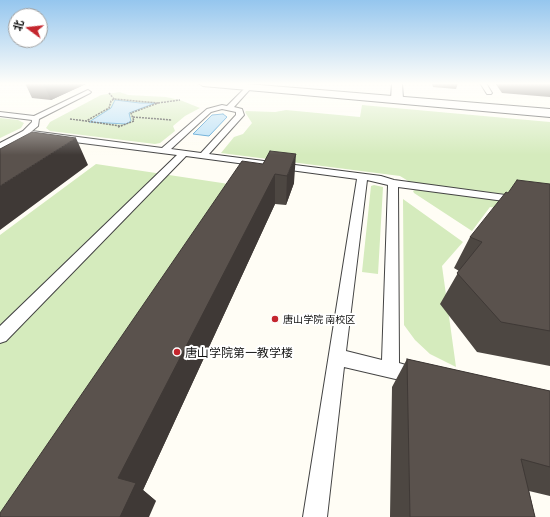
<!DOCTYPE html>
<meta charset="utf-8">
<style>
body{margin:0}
#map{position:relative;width:550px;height:517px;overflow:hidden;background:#fffdf5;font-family:Georgia,"Noto Sans SC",serif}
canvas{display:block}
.north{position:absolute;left:8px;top:8px;width:40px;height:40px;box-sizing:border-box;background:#fff;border:1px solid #a0a0a0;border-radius:50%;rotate:285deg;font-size:11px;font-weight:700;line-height:16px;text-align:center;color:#111}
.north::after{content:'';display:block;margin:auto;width:14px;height:18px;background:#c4262e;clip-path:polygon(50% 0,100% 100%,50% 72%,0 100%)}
</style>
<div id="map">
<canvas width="550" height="517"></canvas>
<div class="north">北</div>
</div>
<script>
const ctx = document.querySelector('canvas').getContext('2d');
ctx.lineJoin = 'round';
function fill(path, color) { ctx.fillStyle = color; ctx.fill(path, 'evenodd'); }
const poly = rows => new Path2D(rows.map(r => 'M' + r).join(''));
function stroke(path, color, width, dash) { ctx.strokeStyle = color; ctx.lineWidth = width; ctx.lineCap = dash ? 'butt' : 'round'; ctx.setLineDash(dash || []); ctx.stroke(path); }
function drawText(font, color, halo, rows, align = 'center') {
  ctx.font = font + ' Georgia,"Noto Sans SC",serif'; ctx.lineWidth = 4; ctx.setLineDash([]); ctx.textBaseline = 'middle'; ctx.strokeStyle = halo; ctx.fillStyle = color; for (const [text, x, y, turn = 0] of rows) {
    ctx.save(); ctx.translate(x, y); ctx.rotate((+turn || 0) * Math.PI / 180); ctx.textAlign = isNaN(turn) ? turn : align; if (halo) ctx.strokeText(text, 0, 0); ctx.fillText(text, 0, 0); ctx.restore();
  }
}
fill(poly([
 [120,92,128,95,166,97,180,100,200,108,185,116,173,126,175,131,160,143,155,144,50,131,46,128,50,122,101,95],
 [362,105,550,122,550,200,410,182,400,176,221,153,234,137,243,134,252,123,245,112,246,111,275,112,286,110,360,117],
 [0,118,18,120,24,123,21,128,0,138],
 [96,164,242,186,0,517,0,235],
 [374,185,383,187,378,274,362,272,371,186],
 [417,189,519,203,526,212,490,207,472,231,414,193,413,191],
 [403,199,463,242,442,266,456,367,430,354,415,340,404,325]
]), '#d5ebbd');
const water = poly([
 [115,100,140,103,155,103,129,113,131,121,126,124,89,122,111,108,115,100],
 [223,114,227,117,209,136,193,134,212,115,223,114]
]);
fill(water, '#b9e0f7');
stroke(water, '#3f96cf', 1);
const service = poly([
 [480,83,486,83,492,93,491,94,487,94,480,83],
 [247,86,252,87,234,107,242,109,244,115,209,154,381,176,394,180,550,201,550,207,398,187,399,363,423,370,426,376,423,382,417,384,344,367,327,517,303,517,357,179,186,156,6,341,0,343,0,326,177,155,27,136,0,149,0,143,23,131,32,122,32,120,0,116,0,112,34,116,88,90,91,92,90,93,39,119,38,126,32,131,162,148,207,109,222,105,227,106,247,86],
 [222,109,236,112,236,115,201,153,171,149,211,112,222,109],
 [367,180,388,185,382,360,346,351,367,180]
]);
const minor = poly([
 [392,83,402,83,403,99,401,101,393,101,391,99,392,83]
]);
const tertiary = poly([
 [198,83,235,83,550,109,550,117,203,86,198,83]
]);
stroke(service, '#444', 2);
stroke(minor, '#444', 2);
stroke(tertiary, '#444', 2);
stroke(poly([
 [109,93,114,99],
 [158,103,180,100],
 [133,117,172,120],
 [70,119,86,121],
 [118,127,134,121,131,113,158,103,114,99,111,101,109,108,86,121,120,126]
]), '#333', 1.5, [2, 1]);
fill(service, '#fff');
fill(minor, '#fff');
fill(tertiary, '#fff');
fill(poly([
 [25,83,88,83,51,100,32,98],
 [432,83,458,83,456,89,433,87],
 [495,83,550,83,550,97,502,93],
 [270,151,294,183,286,205,275,204,143,490,156,501,0,517,263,164],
 [550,184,550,366,477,352,440,304,459,271,454,268,470,237,508,193],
 [407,359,550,391,550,496,529,491,535,517,390,517,392,387]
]), '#4d4742');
fill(poly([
 [43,83,88,83,51,100],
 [76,138,88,165,0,230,0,186],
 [296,154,294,183,286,205,287,176],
 [275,174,275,204,143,490,156,501,149,517,120,517,118,478]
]), '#3f3936');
const building = poly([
 [32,132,76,138,0,186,0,149,32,132],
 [270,151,296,154,287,176,275,174,118,478,136,483,120,517,0,517,0,513,242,161,263,164,270,151],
 [517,180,550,184,550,331,501,322,457,273,482,242,470,237,506,192,508,193,517,180],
 [407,359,550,391,550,467,521,459,535,517,410,517,407,359]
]);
fill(building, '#5a524d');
stroke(building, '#3f3936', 1);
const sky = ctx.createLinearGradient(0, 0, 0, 155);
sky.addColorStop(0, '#95c6ee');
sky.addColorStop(0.54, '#fffefa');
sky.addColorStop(1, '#fffefa00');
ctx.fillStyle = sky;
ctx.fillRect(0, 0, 550, 155);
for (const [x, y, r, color] of [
 [275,319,4,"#c4262e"],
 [177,352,4,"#c4262e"]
]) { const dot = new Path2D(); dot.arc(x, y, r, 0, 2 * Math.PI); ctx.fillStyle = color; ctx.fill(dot); stroke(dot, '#fff', 1.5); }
drawText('10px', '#111', '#fff', [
 ["唐山学院 南校区",283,319]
], 'left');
drawText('12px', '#111', '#fff', [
 ["唐山学院第一教学楼",185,352]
], 'left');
</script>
